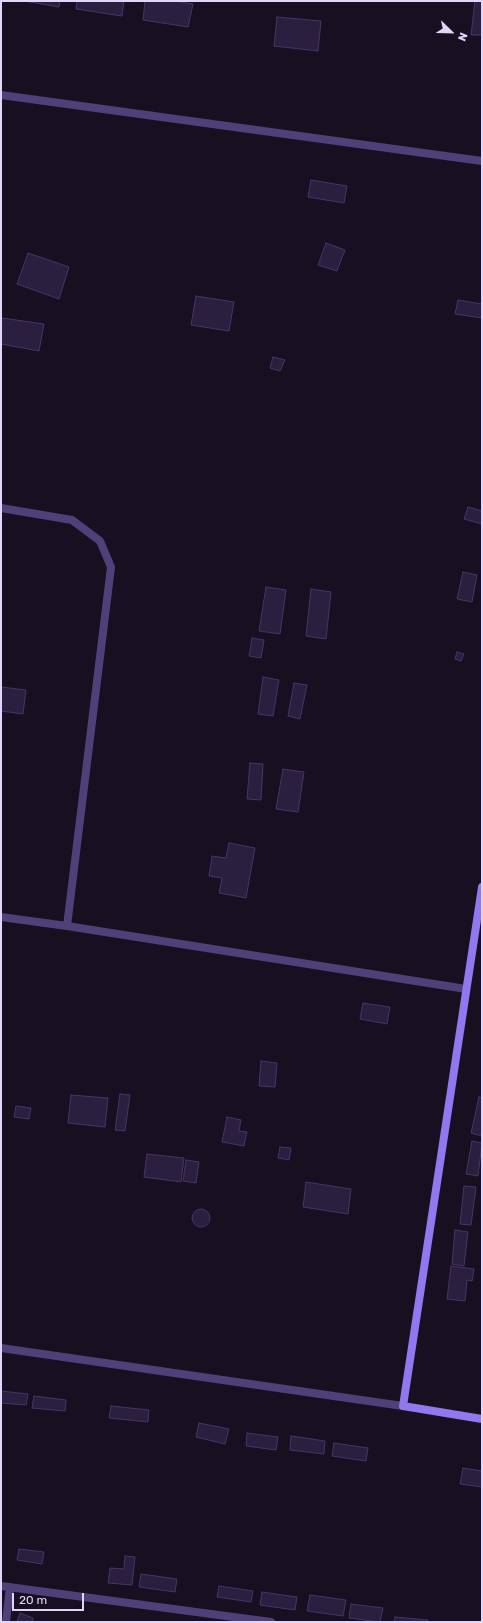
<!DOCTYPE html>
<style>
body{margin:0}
#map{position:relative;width:483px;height:1623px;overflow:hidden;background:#161021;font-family:Rubik,sans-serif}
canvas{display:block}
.frame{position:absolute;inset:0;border:2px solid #e0d5fa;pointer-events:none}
.north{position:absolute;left:431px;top:12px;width:40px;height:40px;-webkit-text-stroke:3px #161021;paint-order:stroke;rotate:113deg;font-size:11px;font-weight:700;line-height:16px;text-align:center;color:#e0d5fa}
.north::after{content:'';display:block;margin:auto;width:14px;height:18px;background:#e0d5fa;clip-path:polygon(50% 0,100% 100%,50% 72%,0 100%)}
.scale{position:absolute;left:12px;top:1593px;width:72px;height:18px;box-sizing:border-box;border:2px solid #e0d5fa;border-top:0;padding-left:5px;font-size:12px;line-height:14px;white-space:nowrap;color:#e0d5fa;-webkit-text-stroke:3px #161021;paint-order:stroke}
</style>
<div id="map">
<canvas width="483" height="1623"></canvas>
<div class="frame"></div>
<div class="north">N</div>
<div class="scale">20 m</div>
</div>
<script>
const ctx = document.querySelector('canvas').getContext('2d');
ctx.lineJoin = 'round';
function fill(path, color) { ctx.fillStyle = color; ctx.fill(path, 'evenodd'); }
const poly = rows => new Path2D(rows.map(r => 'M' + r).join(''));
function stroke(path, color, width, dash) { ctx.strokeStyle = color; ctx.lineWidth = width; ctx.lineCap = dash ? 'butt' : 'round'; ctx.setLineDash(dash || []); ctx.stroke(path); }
const building = poly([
 [24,1,60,1,59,7,24,1],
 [77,1,124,1,122,16,76,9,77,1],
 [145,1,174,1,193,4,188,27,143,20,145,1],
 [475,1,482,1,482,35,471,35,475,1],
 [277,17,321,21,318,51,274,46,277,17],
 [311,180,347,186,344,203,308,197,311,180],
 [326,243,345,250,337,271,318,265,326,243],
 [28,253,69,267,59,299,17,284,28,253],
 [196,296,234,302,229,331,191,325,196,296],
 [458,300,482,304,482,318,455,314,458,300],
 [2,318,44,324,39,351,1,344,2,318],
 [273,357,285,360,280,371,270,368,273,357],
 [468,507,482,511,482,524,464,519,468,507],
 [463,572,477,575,472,602,457,599,463,572],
 [266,587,286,590,280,634,259,631,266,587],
 [311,589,331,592,326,639,306,636,311,589],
 [252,638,264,640,261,658,249,656,252,638],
 [457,652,464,654,461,661,455,659,457,652],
 [263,677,279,680,273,716,258,714,263,677],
 [294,683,307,685,300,719,288,716,294,683],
 [1,687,26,690,23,714,1,711,1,687],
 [250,763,263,764,261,800,247,799,250,763],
 [283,769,304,772,298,812,276,809,283,769],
 [229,843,255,848,246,898,219,893,222,878,209,876,212,856,226,858,229,843],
 [363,1003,390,1007,387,1024,360,1019,363,1003],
 [261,1061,277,1063,275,1087,259,1086,261,1061],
 [120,1094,130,1095,125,1131,115,1130,120,1094],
 [71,1095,108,1098,105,1127,68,1123,71,1095],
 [479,1097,482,1098,482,1136,471,1133,479,1097],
 [16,1106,31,1108,29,1119,14,1117,16,1106],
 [227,1117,241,1120,239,1131,247,1132,244,1146,222,1142,227,1117],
 [472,1141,482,1143,478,1176,466,1174,472,1141],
 [280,1147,291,1148,289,1160,278,1158,280,1147],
 [147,1154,184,1158,181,1182,144,1177,147,1154],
 [186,1160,199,1162,196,1183,183,1181,186,1160],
 [306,1182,351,1189,348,1214,303,1207,306,1182],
 [464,1186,476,1187,471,1225,460,1224,464,1186],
 '192 1218a9 9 0 1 1 18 0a9 9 0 1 1-18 0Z',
 [455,1230,468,1232,464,1266,452,1264,455,1230],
 [451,1266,474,1269,472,1281,467,1280,465,1301,447,1299,451,1266],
 [1,1391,28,1394,26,1405,1,1403,1,1391],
 [34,1396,66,1400,65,1411,32,1408,34,1396],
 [111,1406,149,1410,148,1422,109,1418,111,1406],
 [199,1423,229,1429,225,1444,196,1437,199,1423],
 [247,1433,278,1437,276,1450,246,1446,247,1433],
 [291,1436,325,1441,324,1454,290,1450,291,1436],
 [334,1443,368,1448,366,1461,332,1456,334,1443],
 [463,1468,482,1471,482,1487,460,1484,463,1468],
 [19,1549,44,1552,42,1564,17,1560,19,1549],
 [125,1556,135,1557,132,1585,108,1583,110,1568,124,1569,125,1556],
 [141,1574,177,1579,175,1592,139,1587,141,1574],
 [219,1586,253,1591,251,1602,217,1597,219,1586],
 [262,1592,297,1597,295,1610,260,1605,262,1592],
 [310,1595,346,1600,343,1616,307,1611,310,1595],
 [351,1604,383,1608,380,1622,349,1618,351,1604],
 [20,1613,33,1618,32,1622,17,1622,20,1613],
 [395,1617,428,1620,428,1622,394,1622,395,1617]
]);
fill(building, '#2b1f3f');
stroke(building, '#483469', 1);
stroke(poly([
 [1,95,482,161],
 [1,508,72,520,100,541,111,567,67,926],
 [1,917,67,926,466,989],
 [1,1348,403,1406],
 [1,1586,271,1622],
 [6,1622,10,1587]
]), '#4e417a', 8);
stroke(poly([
 [482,887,403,1406,482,1419]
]), '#9078ee', 8);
</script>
